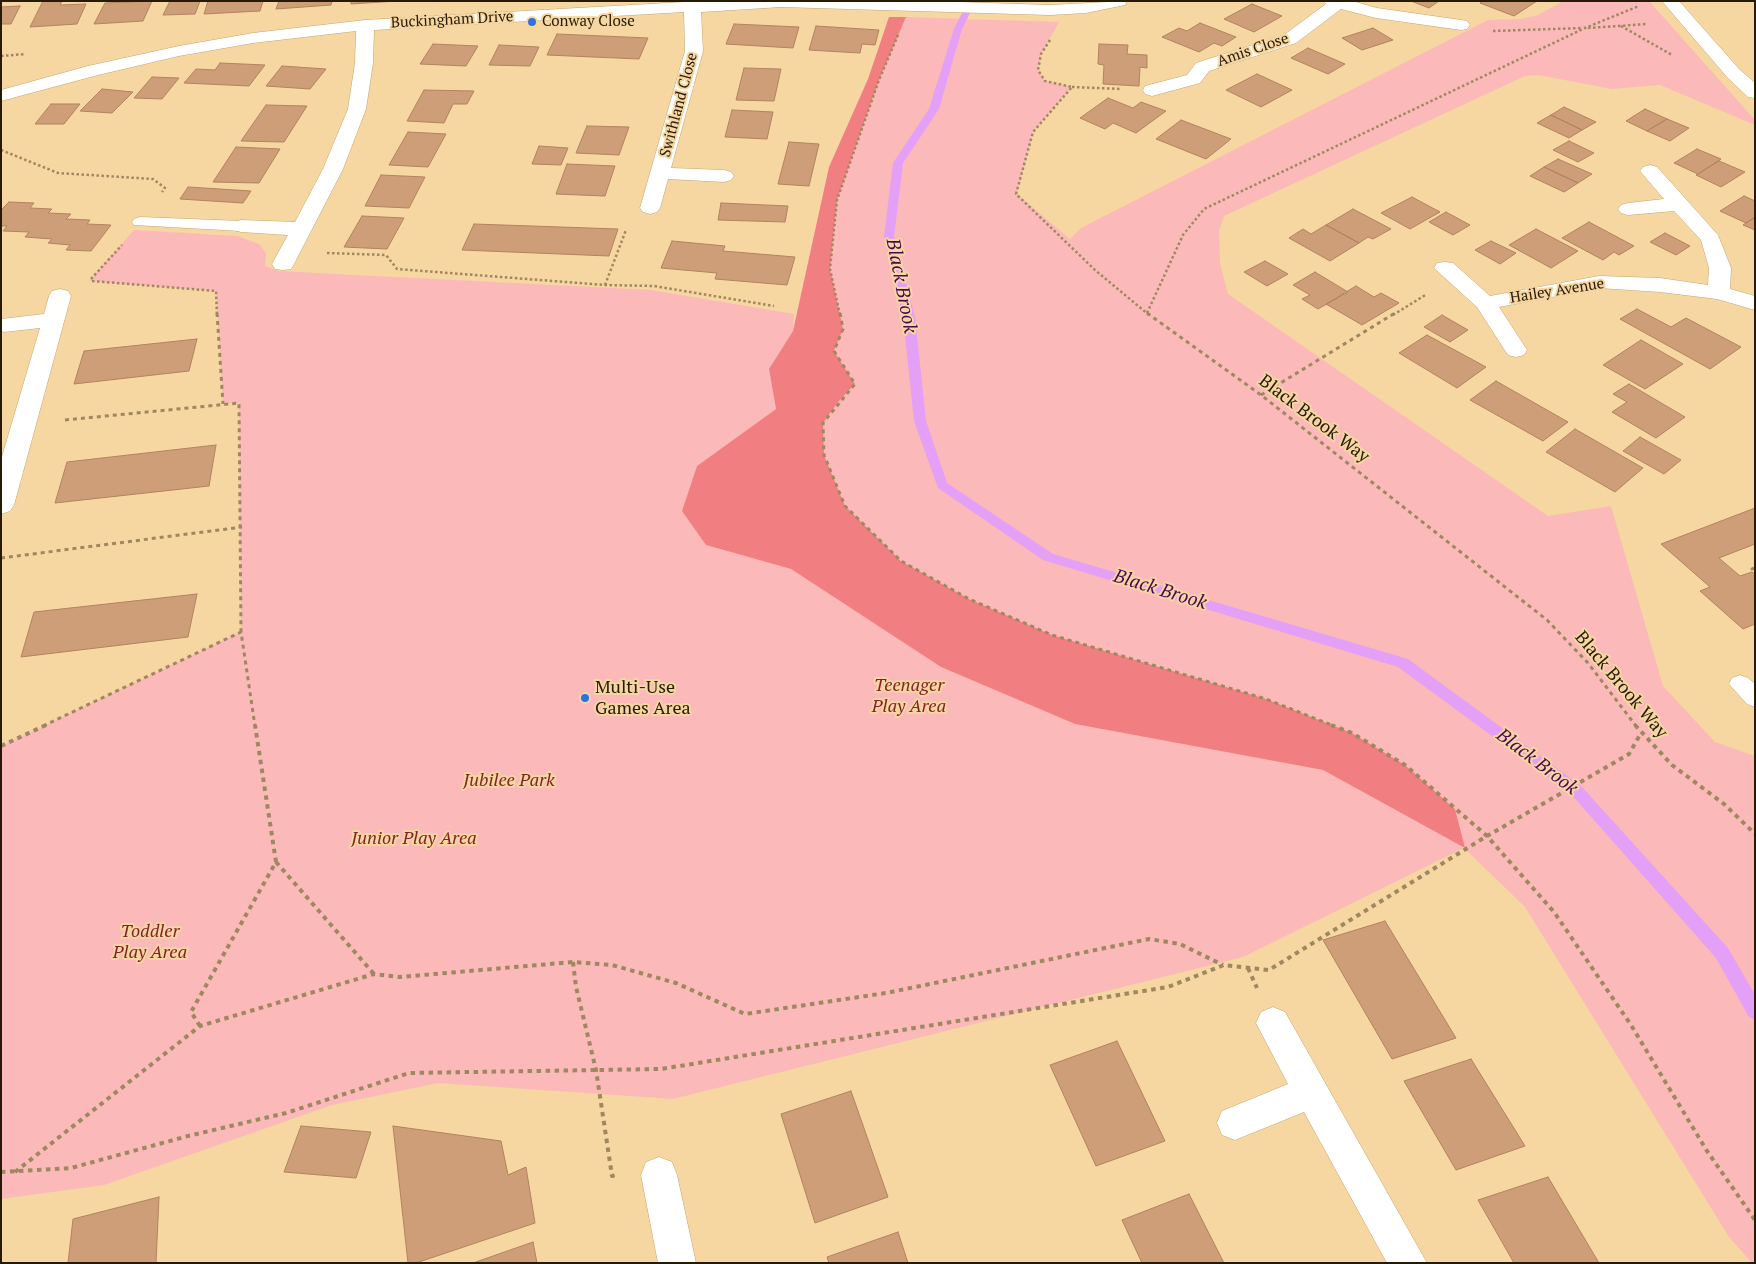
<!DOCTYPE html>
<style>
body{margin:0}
#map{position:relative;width:1756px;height:1264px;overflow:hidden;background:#f6d6a1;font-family:"PT Serif",serif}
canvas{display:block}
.frame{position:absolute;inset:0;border:2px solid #261a05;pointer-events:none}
</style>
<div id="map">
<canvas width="1756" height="1264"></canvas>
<div class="frame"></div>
</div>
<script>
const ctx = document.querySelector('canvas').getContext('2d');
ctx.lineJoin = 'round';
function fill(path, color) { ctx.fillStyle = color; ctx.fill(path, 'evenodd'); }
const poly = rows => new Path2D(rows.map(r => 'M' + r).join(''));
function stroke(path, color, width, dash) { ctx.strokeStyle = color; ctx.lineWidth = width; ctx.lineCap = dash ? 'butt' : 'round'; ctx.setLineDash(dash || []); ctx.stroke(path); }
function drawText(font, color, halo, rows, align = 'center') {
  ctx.font = font + ' "PT Serif",serif'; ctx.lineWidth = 4; ctx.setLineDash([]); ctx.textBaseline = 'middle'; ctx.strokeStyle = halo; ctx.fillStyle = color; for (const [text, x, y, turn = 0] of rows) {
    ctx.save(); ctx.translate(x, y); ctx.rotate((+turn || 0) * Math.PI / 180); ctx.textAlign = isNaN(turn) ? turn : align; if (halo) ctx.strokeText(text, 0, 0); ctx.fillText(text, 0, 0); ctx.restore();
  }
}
fill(poly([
 [1563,1,1649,1,1755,120,1755,125,1660,85,1612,89,1538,75,1525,76,1224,216,1219,231,1220,264,1228,294,1548,516,1611,506,1663,686,1715,742,1755,756,1755,1263,1752,1263,1729,1237,1525,907,1464,848,1243,957,673,1099,438,1083,332,1105,104,1185,1,1199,1,746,241,632,239,403,223,404,216,291,89,281,134,230,237,236,259,244,266,253,265,266,278,271,651,290,794,314,793,331,769,369,776,409,697,466,706,545,791,569,941,667,1075,724,1323,770,1464,847,1455,809,1405,765,1352,733,1266,699,1052,635,969,599,901,561,845,506,824,455,823,423,838,402,855,384,834,351,843,329,830,269,837,200,879,80,906,17,1059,22,1041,54,1038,70,1045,81,1072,87,1033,132,1017,194,1070,239,1081,228,1488,20,1521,19,1538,15]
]), '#fbbab9');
fill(poly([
 [889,17,906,17,879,80,837,200,830,269,843,329,834,351,855,384,838,402,823,423,824,455,845,506,901,561,969,599,1052,635,1266,699,1352,733,1405,765,1455,809,1465,848,1323,770,1075,724,941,667,791,569,706,545,682,511,697,466,776,409,769,369,793,331,829,167,868,79]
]), '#f17f82');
fill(poly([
 [968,1,976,1,962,29,939,109,903,163,894,237,915,317,926,421,947,483,1053,554,1408,659,1581,786,1728,948,1755,995,1755,1019,1749,1017,1716,958,1571,794,1398,667,1043,560,938,488,914,421,903,317,884,237,893,163,929,109,954,29,968,1]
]), '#e49ff6');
const building = poly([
 [43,1,62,1,60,5,86,4,77,24,30,27,43,1],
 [152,1,143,21,94,24,105,3,152,1],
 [170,1,200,1,195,14,163,15,170,1],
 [208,1,263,1,260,11,204,14,208,1],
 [279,1,332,1,331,5,276,9,279,1],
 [351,1,397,1,351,4,351,1],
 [1411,1,1439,1,1429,8,1411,1],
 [1483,1,1537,1,1514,16,1480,3,1483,1],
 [1252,4,1282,16,1254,32,1224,19,1252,4],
 [20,6,11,24,1,24,1,7,20,6],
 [1200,23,1236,37,1222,46,1214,43,1199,52,1162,37,1179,28,1187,31,1200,23],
 [734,24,799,27,793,48,726,44,734,24],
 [816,26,879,30,875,45,862,44,860,53,809,50,816,26],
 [1373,28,1393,40,1362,50,1342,38,1373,28],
 [557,34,648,38,639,59,547,55,557,34],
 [433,44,478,46,466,66,420,64,433,44],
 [1099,44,1128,45,1127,54,1147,55,1147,68,1140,67,1139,86,1103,84,1104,65,1098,64,1099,44],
 [499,45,539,47,530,66,489,65,499,45],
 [1308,48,1345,64,1328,74,1291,58,1308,48],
 [220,63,265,65,249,86,184,83,196,69,215,70,220,63],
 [282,66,326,69,310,89,266,86,282,66],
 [744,68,781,69,774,101,736,100,744,68],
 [1257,74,1292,90,1261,107,1226,90,1257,74],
 [152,77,179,78,162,99,134,98,152,77],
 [102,89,133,92,112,113,80,111,102,89],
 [424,90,474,91,467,104,453,104,444,123,407,121,424,90],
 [1108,98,1133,108,1141,102,1166,111,1136,133,1113,123,1105,129,1080,118,1108,98],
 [51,104,80,104,64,124,35,124,51,104],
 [266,105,307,106,284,142,241,141,266,105],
 [1564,107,1596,122,1582,130,1551,115,1564,107],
 [1645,109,1667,119,1647,131,1626,121,1645,109],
 [732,110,773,112,767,139,725,137,732,110],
 [1551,115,1582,130,1569,138,1537,123,1551,115],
 [1667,119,1689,128,1670,141,1647,131,1667,119],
 [1181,120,1231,139,1206,159,1156,139,1181,120],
 [587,126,629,127,619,155,576,153,587,126],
 [408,132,446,134,428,167,389,165,408,132],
 [1569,141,1594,153,1578,162,1553,150,1569,141],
 [789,142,819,144,809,186,778,184,789,142],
 [539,146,568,148,561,165,532,164,539,146],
 [236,147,280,149,259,183,213,182,236,147],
 [1697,149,1721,159,1698,174,1674,163,1697,149],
 [1558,159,1592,174,1578,183,1544,167,1558,159],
 [1719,161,1745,172,1721,187,1696,175,1719,161],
 [567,164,615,166,605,196,556,194,567,164],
 [1544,167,1578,183,1564,192,1530,176,1544,167],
 [381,175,425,177,409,208,365,206,381,175],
 [188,187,251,191,243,203,180,199,188,187],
 [1744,196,1755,201,1755,217,1746,223,1720,211,1744,196],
 [1412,197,1440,212,1410,229,1381,213,1412,197],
 [9,202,34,203,30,208,52,209,48,213,71,214,66,219,90,220,87,224,111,225,91,251,66,250,70,245,48,243,52,239,25,237,29,232,3,231,7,226,1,226,1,210,9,202],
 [721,203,788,206,785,222,718,220,721,203],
 [1353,209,1391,229,1373,239,1368,237,1359,243,1326,225,1353,209],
 [1446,212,1470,225,1453,235,1429,222,1446,212],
 [362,216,404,218,387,249,344,247,362,216],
 [1755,217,1755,230,1743,225,1755,217],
 [1589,222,1634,246,1619,255,1614,252,1603,260,1562,238,1589,222],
 [474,224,618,229,609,256,462,250,474,224],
 [1326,225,1359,243,1330,261,1289,238,1303,229,1311,234,1326,225],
 [1536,229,1578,251,1551,268,1509,245,1536,229],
 [1665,233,1690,246,1676,255,1650,242,1665,233],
 [672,241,725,246,723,251,795,257,787,285,715,279,717,273,661,268,672,241],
 [1491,241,1516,253,1500,264,1475,250,1491,241],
 [1265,261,1288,274,1267,286,1244,272,1265,261],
 [1315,272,1348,292,1318,309,1302,299,1310,295,1293,285,1315,272],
 [1356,286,1374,297,1381,293,1399,303,1362,325,1326,304,1356,286],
 [1637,309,1671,327,1686,318,1741,347,1710,369,1620,319,1637,309],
 [1442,315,1468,330,1450,342,1424,327,1442,315],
 [1427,335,1486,367,1457,388,1399,353,1427,335],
 [197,339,189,371,74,384,84,351,197,339],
 [1641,340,1683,364,1645,389,1603,365,1641,340],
 [1496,381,1568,422,1543,441,1470,400,1496,381],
 [1629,384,1685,417,1656,438,1612,412,1627,402,1613,394,1629,384],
 [1575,429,1643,468,1615,492,1546,452,1575,429],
 [1640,437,1681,460,1664,474,1623,451,1640,437],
 [216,445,209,486,55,503,67,462,216,445],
 [1755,508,1755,544,1719,558,1740,576,1752,572,1755,574,1755,624,1743,629,1700,591,1710,587,1661,544,1755,508],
 [197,594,188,637,21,657,34,612,197,594],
 [1385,921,1456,1038,1392,1059,1323,940,1385,921],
 [1117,1041,1165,1141,1096,1166,1050,1065,1117,1041],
 [1471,1059,1525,1146,1456,1170,1404,1081,1471,1059],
 [851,1091,888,1197,815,1223,781,1114,851,1091],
 [301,1126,371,1132,356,1178,284,1172,301,1126],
 [393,1126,501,1141,508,1175,526,1167,535,1223,416,1263,408,1263,393,1126],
 [1548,1177,1599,1263,1514,1263,1478,1200,1548,1177],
 [1189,1194,1224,1263,1142,1263,1122,1220,1189,1194],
 [159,1197,156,1263,68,1263,73,1219,159,1197],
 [898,1232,908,1263,829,1263,827,1257,898,1232],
 [533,1242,537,1263,473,1263,533,1242]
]);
fill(building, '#ce9e78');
stroke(building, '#b1835e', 1);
const service = poly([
 [140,217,241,221,249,226,241,231,134,225,132,222,134,219,140,217],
 [1740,675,1748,678,1755,684,1755,707,1747,704,1729,684,1732,678,1740,675]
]);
const minor = poly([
 [702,1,928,1,1050,5,1127,1,1125,5,1086,13,1050,15,781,7,701,12,703,51,671,168,724,170,731,172,734,176,731,180,724,182,668,179,660,208,657,212,650,214,643,212,640,208,685,51,684,12,374,30,373,63,366,109,343,169,294,264,291,269,283,270,275,269,272,264,288,235,241,232,234,230,231,226,234,222,241,220,295,222,323,169,348,109,355,63,356,31,253,43,179,56,98,75,1,101,1,90,88,66,179,46,253,33,365,20,702,1],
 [1324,1,1352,1,1377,8,1461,20,1467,21,1470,25,1467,29,1461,30,1376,18,1341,9,1296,43,1209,71,1200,83,1152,96,1145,94,1143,90,1145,86,1187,75,1196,63,1284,35,1326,4,1324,1],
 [1662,1,1679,1,1739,69,1755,83,1755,98,1748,97,1727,77,1662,1],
 [1650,165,1657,167,1718,235,1731,268,1730,289,1755,296,1755,310,1717,299,1660,292,1599,288,1499,307,1527,350,1524,355,1516,357,1508,355,1477,307,1434,268,1437,263,1445,262,1453,263,1490,296,1599,276,1660,278,1708,285,1709,268,1701,240,1674,211,1628,215,1621,213,1618,209,1621,205,1628,203,1664,199,1640,171,1643,167,1650,165],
 [60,289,68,291,71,296,14,505,10,511,1,514,1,460,40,328,4,332,1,331,1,319,44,314,49,296,52,291,60,289],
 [1273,1007,1285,1012,1427,1263,1387,1263,1304,1112,1235,1140,1222,1135,1217,1123,1222,1111,1288,1084,1256,1023,1261,1012,1273,1007],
 [659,1157,672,1162,677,1175,696,1263,658,1263,641,1175,646,1162,659,1157]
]);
stroke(service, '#c4a572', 1);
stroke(minor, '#c4a572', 1);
stroke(poly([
 [1621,26,1672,55],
 [1588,28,1647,24],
 [1493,31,1582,28],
 [1050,40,1041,54,1038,70,1045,81,1072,87,1033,132,1016,194,1095,270,1149,315],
 [1,56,26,54],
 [1072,87,1122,89],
 [1,150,58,173,153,179,165,188,162,192],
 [327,253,386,255,397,269,605,285,654,286,774,306],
 [91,279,122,245],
 [92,281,216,291,217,315],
 [605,285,626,230],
 [1147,313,1183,235,1204,209,1585,28,1639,6],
 [840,315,830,269,837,200,879,80,898,35],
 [1393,315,1427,294]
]), '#9f8860', 2.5, [2.5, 2.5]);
stroke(poly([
 [217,313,223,404],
 [840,313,843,329,834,351,855,384,823,423,824,455,845,506,901,561,969,599,1052,635,1266,699,1334,726],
 [1147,313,1261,395,1547,620,1588,663,1636,726],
 [1261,395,1395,313],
 [65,420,239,403,241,632],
 [1,558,242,527],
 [1755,568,1752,569,1755,571],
 [43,726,241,632,255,726]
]), '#9f8860', 3, [4, 4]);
stroke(poly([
 [1331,725,1352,733,1405,765,1487,836,1554,912,1631,1025,1707,1151,1755,1220],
 [1635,725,1672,765,1724,804,1755,834],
 [1,746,46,725],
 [276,862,374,974],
 [573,962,576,987,596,1070,612,1176,616,1175],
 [1248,968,1257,988],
 [200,1026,191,1012,276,862,255,725],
 [1,1172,71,1168,188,1136,286,1113,409,1073,661,1069,1168,987,1224,965,1269,970,1487,836,1629,754,1641,733],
 [15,1172,200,1026,374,974,400,977,573,962,612,965,676,983,745,1014,886,993,1149,939,1180,944,1223,965]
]), '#9f8860', 4, [4.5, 4.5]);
fill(service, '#fff');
fill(minor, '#fff');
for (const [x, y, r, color] of [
 [532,22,5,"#2d72df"],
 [585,698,5,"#2d72df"]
]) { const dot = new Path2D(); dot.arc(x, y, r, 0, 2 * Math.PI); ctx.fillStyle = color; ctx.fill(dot); stroke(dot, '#f6d6a1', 2); }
drawText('15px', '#261a05', '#f6d6a1', [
 ["Buckingham Drive",452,20,-3],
 ["Amis Close",1253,50,-19],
 ["Swithland Close",679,105,-75],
 ["Hailey Avenue",1557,291,-9]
]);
drawText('15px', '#261a05', '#f6d6a1', [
 ["Conway Close",542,22]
], 'left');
drawText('18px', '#261a05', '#f6d6a1', [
 ["Black Brook Way",1314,419,37],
 ["Black Brook Way",1621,685,50]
]);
drawText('italic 18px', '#86202c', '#f6d6a1', [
 ["Teenager",909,686],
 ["Play Area",909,707],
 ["Jubilee Park",509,781],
 ["Junior Play Area",414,839],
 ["Toddler",150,932],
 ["Play Area",150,953]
]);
drawText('18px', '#261a05', '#f6d6a1', [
 ["Multi-Use",595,688],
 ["Games Area",595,709]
], 'left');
drawText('italic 19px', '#490657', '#f6d6a1', [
 ["Black Brook",901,286,79],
 ["Black Brook",1160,590,17],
 ["Black Brook",1537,762,37]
]);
</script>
